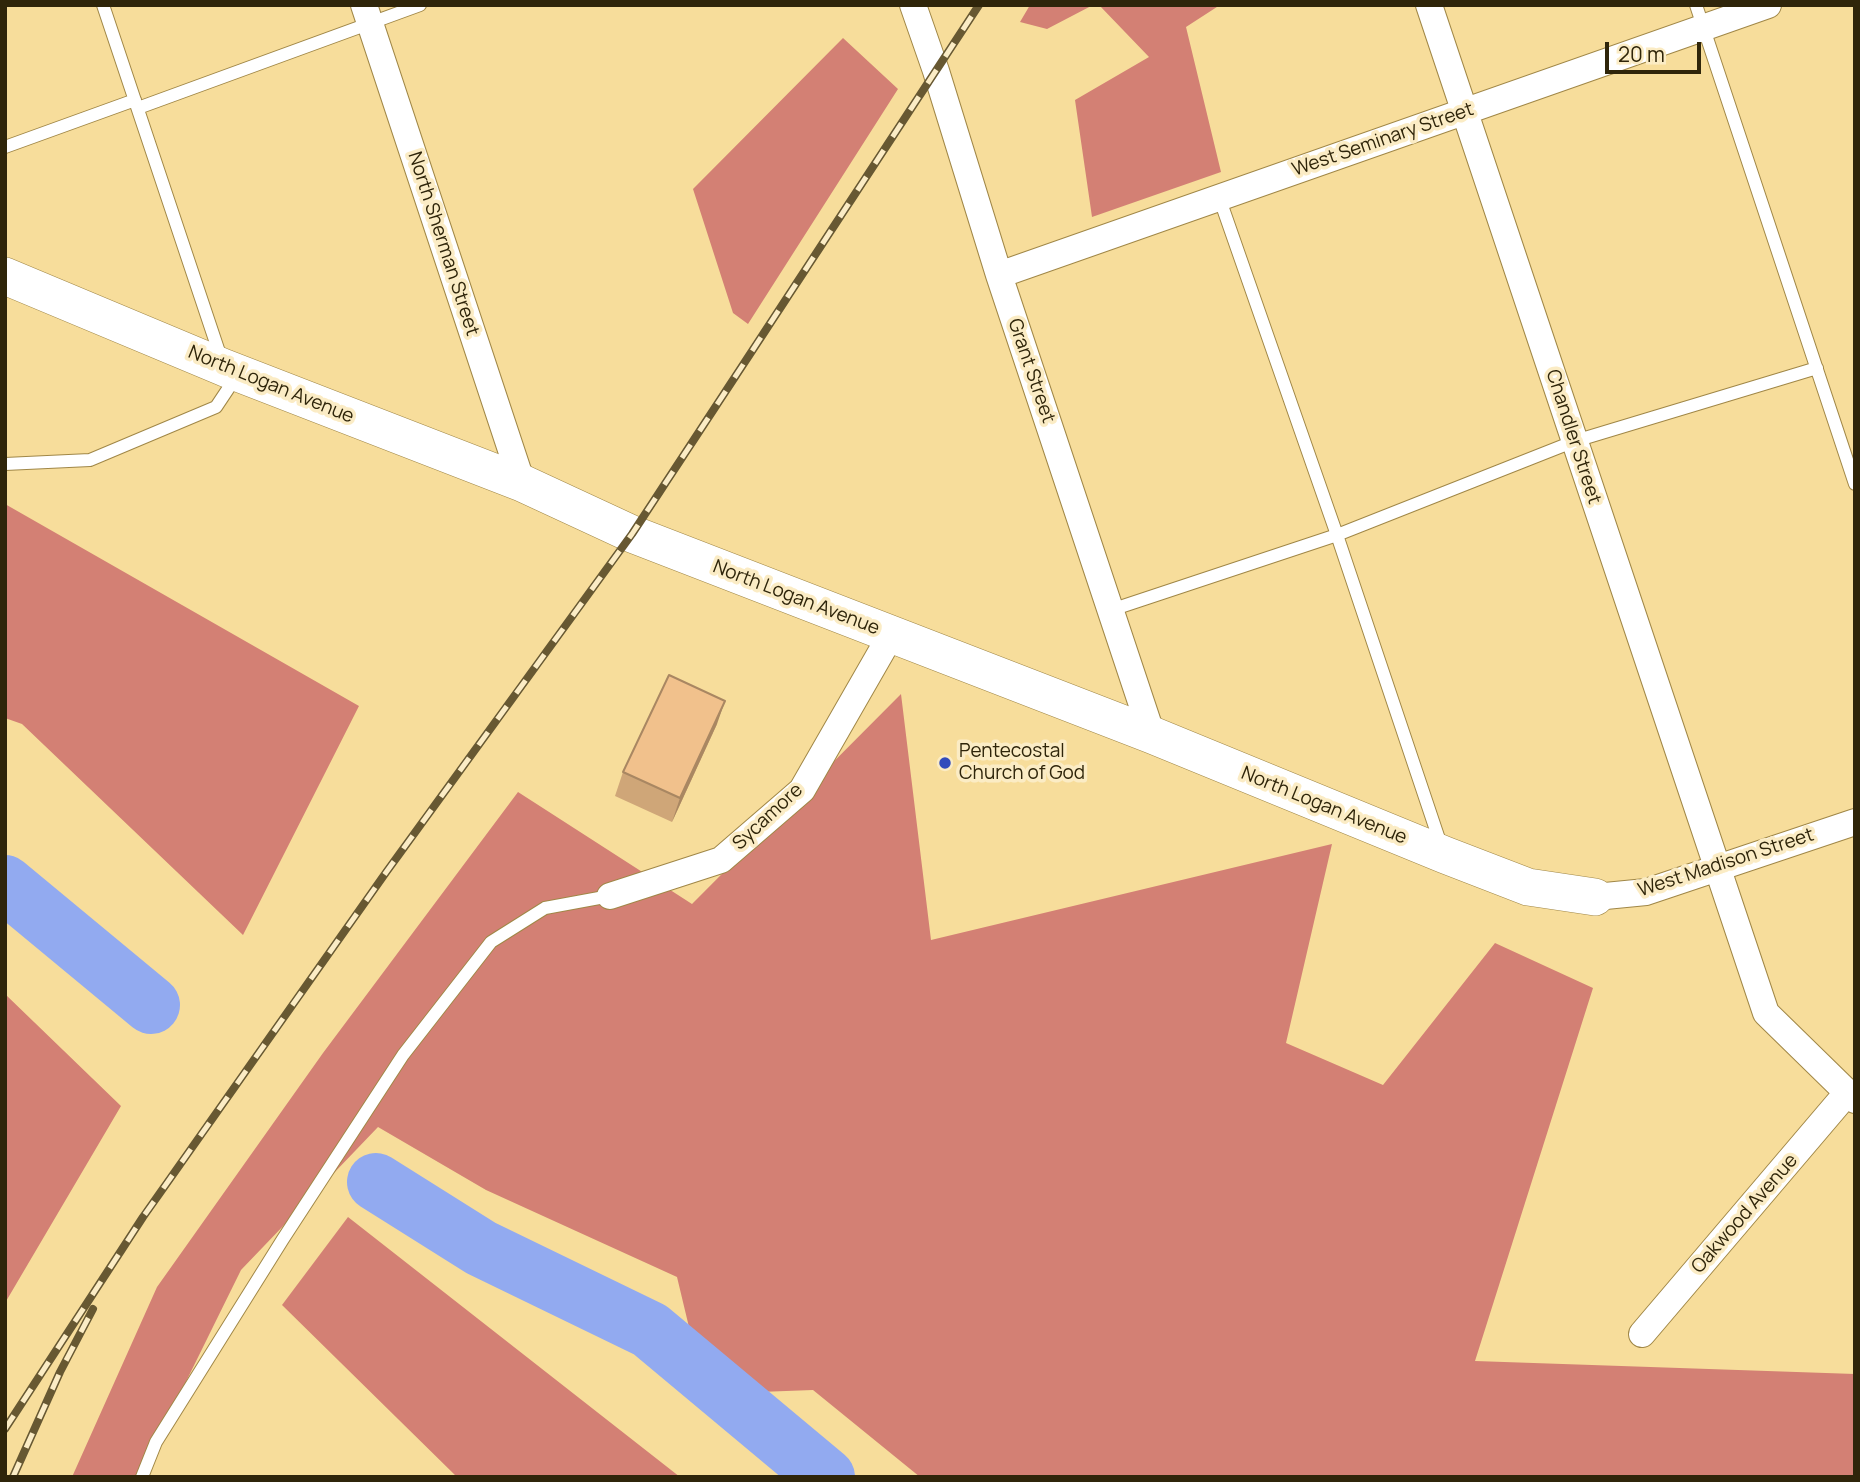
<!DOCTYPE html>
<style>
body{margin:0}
#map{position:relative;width:1860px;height:1482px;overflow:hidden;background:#f7dd9b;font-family:Manrope,sans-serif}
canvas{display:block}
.frame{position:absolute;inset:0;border:7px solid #2f250a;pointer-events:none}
.scale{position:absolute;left:1605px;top:42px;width:96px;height:32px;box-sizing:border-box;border:4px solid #2f250a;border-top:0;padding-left:9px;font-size:21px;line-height:24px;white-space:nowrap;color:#2f250a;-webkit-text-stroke:5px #fbecc5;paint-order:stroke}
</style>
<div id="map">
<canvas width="1860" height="1482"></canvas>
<div class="frame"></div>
<div class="scale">20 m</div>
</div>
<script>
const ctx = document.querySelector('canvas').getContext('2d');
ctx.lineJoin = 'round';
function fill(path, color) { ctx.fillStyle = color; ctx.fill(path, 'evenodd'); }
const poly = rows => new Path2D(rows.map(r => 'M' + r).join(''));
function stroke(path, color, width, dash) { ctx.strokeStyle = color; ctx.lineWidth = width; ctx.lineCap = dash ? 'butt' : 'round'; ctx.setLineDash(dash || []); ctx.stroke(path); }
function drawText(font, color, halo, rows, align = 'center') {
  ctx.font = font + ' Manrope,sans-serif'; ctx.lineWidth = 7; ctx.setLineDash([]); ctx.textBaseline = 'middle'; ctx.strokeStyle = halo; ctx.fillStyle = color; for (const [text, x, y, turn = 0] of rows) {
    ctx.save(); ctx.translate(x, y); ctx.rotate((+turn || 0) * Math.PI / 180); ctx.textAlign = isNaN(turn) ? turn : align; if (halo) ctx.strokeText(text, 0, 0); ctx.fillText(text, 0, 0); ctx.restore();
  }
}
fill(poly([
 [1030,5,1093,5,1047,29,1020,22],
 [1099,5,1220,5,1186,27,1221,172,1092,217,1075,100,1149,57],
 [843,38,898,89,748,324,733,313,693,189],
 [5,504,359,706,243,935,22,724,5,718],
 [901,694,931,940,1332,844,1286,1043,1383,1085,1495,943,1593,988,1475,1361,1855,1374,1855,1477,920,1477,813,1390,705,1394,677,1277,486,1190,378,1127,241,1270,139,1477,72,1477,157,1287,323,1053,518,792,692,904],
 [5,994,121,1106,5,1303],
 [348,1217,680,1477,457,1477,282,1305]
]), '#d38074');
stroke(poly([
 [5,884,151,1005],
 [376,1182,481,1248,650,1330,826,1477]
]), '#92aaf0', 58);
const lane = poly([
 [103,5,221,358],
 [1696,5,1855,484],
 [138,108,420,5],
 [5,147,135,100],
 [1219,197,1337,535,1441,845],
 [5,464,90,460,216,407,236,377],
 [1111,610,1337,535,1575,441,1817,368],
 [142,1477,156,1442,283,1239,403,1055,491,942,545,908,610,896]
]);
const street = poly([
 [364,5,522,483],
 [913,5,936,71,999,275,1152,735],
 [1429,5,1766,1013,1855,1100],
 [999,275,1768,5],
 [610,896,721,860,802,790,891,635],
 [1595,897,1646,892,1855,822],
 [1642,1334,1847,1093]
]);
const secondary = poly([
 [5,276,225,368,522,483,632,534,1152,735,1445,855,1528,887,1595,897]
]);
stroke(lane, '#a08747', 14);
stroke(street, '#a08747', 28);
stroke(secondary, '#a08747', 38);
stroke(lane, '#fff', 12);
stroke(street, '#fff', 26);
stroke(secondary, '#fff', 37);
const rail = poly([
 [5,1429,143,1217,387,871,632,534,979,5],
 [13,1477,60,1372,93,1309]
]);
stroke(rail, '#675832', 8);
stroke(rail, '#fbecc5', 5, [16]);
fill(poly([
 [717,724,672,822,615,796,623,772]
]), '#cfa678');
fill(poly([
 [725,701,717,724,672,822,680,798]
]), '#a98762');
const building = poly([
 [669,675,725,701,680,798,623,772,669,675]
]);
fill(building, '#f1c18c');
stroke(building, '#a98762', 2);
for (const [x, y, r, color] of [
 [945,763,7,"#324bbc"]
]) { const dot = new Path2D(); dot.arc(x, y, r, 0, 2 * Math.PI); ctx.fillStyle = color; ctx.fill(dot); stroke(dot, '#fbecc5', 2.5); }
drawText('19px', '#2f250a', '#fbecc5', [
 ["West Seminary Street",1383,140,-19],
 ["North Sherman Street",443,244,72],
 ["Grant Street",1031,371,71],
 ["North Logan Avenue",271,385,22],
 ["Chandler Street",1573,437,72],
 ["North Logan Avenue",796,598,21],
 ["North Logan Avenue",1324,806,22],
 ["Sycamore",768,817,-43],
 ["West Madison Street",1726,863,-18],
 ["Oakwood Avenue",1745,1214,-49]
]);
drawText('19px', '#2f250a', '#fbecc5', [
 ["Pentecostal",959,752],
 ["Church of God",959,774]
], 'left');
</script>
